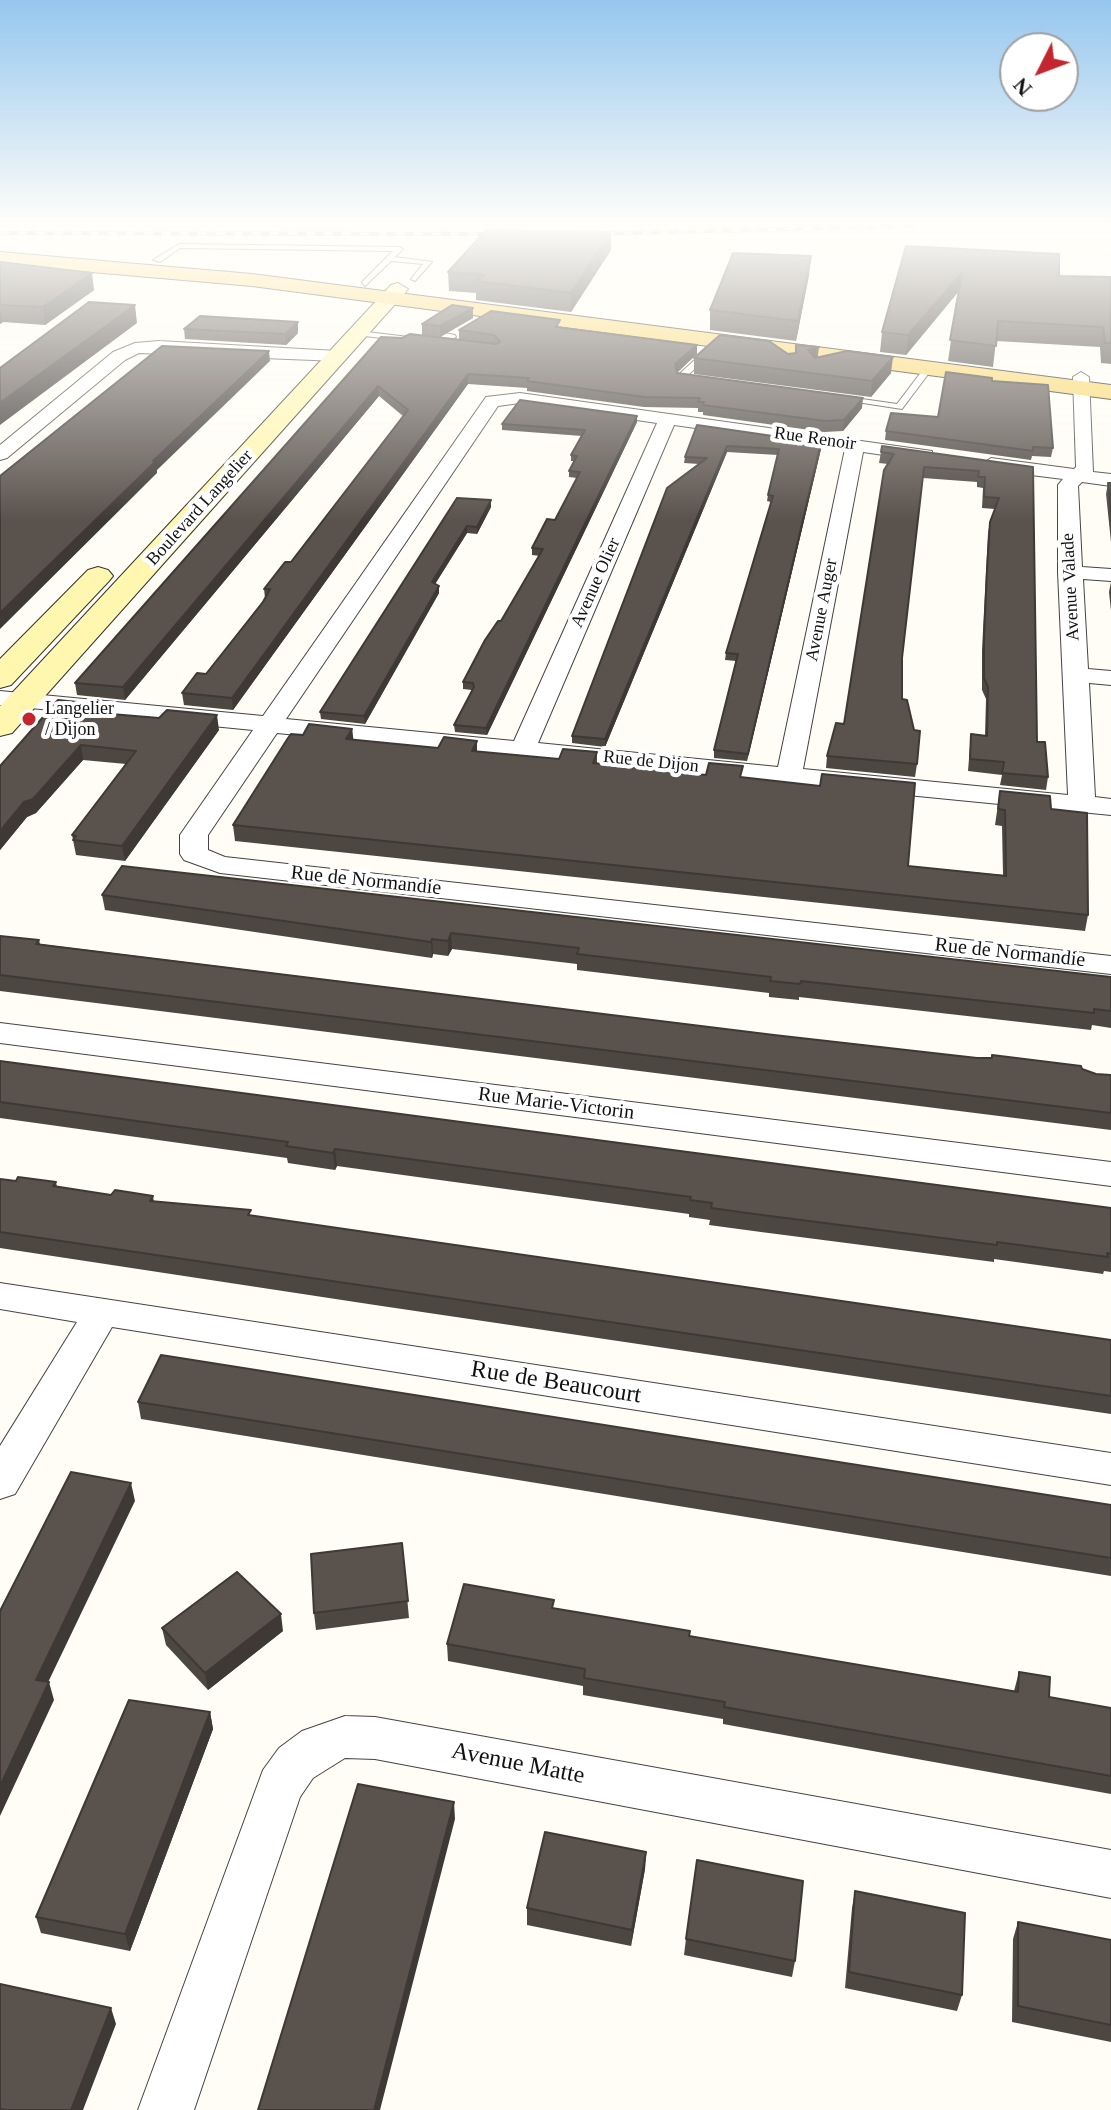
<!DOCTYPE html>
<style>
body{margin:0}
#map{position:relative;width:1111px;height:2110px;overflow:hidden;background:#fffdf5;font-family:Georgia,serif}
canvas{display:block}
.north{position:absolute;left:999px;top:32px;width:80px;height:80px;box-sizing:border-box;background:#fff;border:2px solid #a0a0a0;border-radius:50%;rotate:228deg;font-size:22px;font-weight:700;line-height:32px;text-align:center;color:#111}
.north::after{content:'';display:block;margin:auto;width:28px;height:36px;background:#c4262e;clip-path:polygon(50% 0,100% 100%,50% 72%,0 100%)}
</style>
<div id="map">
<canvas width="1111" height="2110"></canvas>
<div class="north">N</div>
</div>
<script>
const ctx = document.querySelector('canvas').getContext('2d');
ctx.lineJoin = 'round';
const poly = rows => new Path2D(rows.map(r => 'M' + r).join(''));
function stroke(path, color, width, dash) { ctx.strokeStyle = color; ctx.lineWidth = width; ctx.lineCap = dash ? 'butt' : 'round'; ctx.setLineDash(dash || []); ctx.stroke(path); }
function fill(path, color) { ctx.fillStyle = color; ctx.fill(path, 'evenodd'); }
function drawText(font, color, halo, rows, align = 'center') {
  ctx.font = font + ' Georgia,serif'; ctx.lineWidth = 8; ctx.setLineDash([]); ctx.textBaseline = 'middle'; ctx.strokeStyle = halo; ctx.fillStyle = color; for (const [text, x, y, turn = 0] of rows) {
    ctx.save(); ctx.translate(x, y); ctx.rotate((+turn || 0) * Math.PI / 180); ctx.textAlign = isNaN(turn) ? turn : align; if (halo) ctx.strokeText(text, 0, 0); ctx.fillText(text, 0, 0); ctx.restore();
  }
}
const service = poly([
 [179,244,399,247,403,249,395,257,432,262,415,281,411,279,423,264,391,261,365,286,362,282,393,251,180,248,160,262,153,260,179,244],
 [359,331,425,339,429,341,425,343,356,335,359,331],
 [444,333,455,335,456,337,452,339,441,337,444,333],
 [708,348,715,350,687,376,698,378,698,382,677,380,677,376,708,348],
 [925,367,932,369,902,409,837,399,841,396,897,404,925,367]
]);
const minor = poly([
 [159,341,338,351,346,356,338,361,139,353,125,360,7,458,0,460,0,445,113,352,135,343,159,341],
 [1081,372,1089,377,1093,472,1111,474,1111,486,1082,482,1078,486,1082,567,1111,569,1111,581,1083,579,1088,669,1111,671,1111,685,1089,683,1095,797,1111,799,1111,815,277,733,208,835,208,850,225,857,1111,956,1111,974,220,873,184,860,180,854,180,835,253,730,0,705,0,691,263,716,486,397,520,393,932,451,932,459,925,461,863,452,803,769,1068,795,1058,572,1058,485,1063,479,991,470,982,464,991,458,1074,469,1076,467,1073,377,1081,372],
 [520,403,657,423,514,741,286,719,498,406,520,403],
 [674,425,845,449,778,767,538,743,674,425],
 [0,1023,1111,1162,1111,1186,0,1043,0,1023],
 [0,1283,1111,1453,1111,1485,112,1327,15,1494,0,1499,0,1446,77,1322,0,1309,0,1283],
 [345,1716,375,1717,1111,1850,1111,1898,375,1759,345,1758,313,1778,300,1797,194,2110,138,2110,263,1770,279,1748,302,1731,345,1716]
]);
const secondary = poly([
 [398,283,408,289,405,293,12,733,0,736,0,706,391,285,398,283],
 [98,567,108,570,113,576,108,582,11,685,0,688,0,659,88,570,98,567]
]);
const primary = poly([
 [0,252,252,274,1111,385,1111,399,252,286,0,264,0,252]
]);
stroke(service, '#444', 2);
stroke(minor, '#444', 2);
stroke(secondary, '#333', 2);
stroke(primary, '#222', 2);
fill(service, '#fff');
fill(minor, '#fff');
fill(secondary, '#fff6b0');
fill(primary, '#f9d66b');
const rail = poly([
 [0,233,504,234],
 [588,234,911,226]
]);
stroke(rail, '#c4262e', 4);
stroke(rail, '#fff', 3, [9]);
fill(poly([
 [611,232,611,250,571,312,476,300,476,293,449,291,448,272],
 [906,246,1059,276,1111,277,1111,364,1101,363,1100,347,996,341,993,367,948,361,958,292,906,355,880,352,882,332],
 [0,262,94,290,45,325,3,322,0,324],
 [809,275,796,341,710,330,710,310],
 [473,318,440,337,422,335,422,324],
 [560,327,697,345,697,354,677,373,862,408,843,431,824,432,703,415,703,412,698,412,698,408,644,407,527,391,527,388,468,384,233,710,184,705,182,693,206,674,265,598,264,589,291,562,403,416,379,396,125,700,77,695,75,683,402,338,459,339,459,330],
 [184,329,298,333,286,345,185,339],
 [796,345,818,357,891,373,871,397,694,374,694,358,795,353],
 [992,381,1053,448,1051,457,1032,456,1031,460,885,440,886,431,938,417],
 [637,416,637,422,487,735,455,732,454,725,472,690,463,689,463,682,501,621,540,556,532,555,532,548,555,520,577,478,569,477,569,471,574,461,571,461,571,455,582,436,502,430,502,424],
 [697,425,821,449,747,761,714,758,714,750,736,661,725,660,726,653,771,502,767,501,768,495,778,455,727,452,605,747,572,743,572,736,699,464,684,463,685,457],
 [881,452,1033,467,1037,742,1048,777,1046,790,1000,785,1002,775,968,771,971,734,985,736,986,699,982,690,982,650,988,533,990,522,995,509,982,508,983,488,977,487,977,482,923,478,902,658,902,699,917,764,915,777,826,768,827,756,844,724,888,464,879,463],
 [1108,483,1111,483,1111,542,1106,494],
 [457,498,491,507,477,534,467,533,435,584,439,593,365,724,321,719,320,712],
 [1111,582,1111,611,1109,592],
 [108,713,219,730,125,861,76,855,72,835,126,764,83,760,36,813,27,817,0,850,0,766],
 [352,729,353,740,559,759,597,752,597,764,706,775,742,777,908,866,1003,875,1002,826,995,825,1000,791,1051,809,1088,915,1085,931,235,841,233,825,303,735],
 [102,895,1111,977,1111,1028,1092,1025,1091,1030,799,997,799,1000,769,997,769,993,577,970,577,964,452,949,448,956,433,954,432,958,105,910],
 [0,936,39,940,40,944,774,1035,977,1058,991,1058,992,1055,1082,1069,1096,1074,1111,1075,1111,1130,0,991],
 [0,1061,1111,1208,1111,1272,1104,1271,1103,1274,994,1259,994,1262,761,1232,709,1225,710,1220,689,1217,689,1214,337,1166,335,1170,288,1163,287,1158,0,1118],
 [0,1179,16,1181,56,1182,57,1187,111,1195,153,1196,154,1202,1111,1340,1111,1414,375,1305,0,1248],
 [138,1402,1111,1505,1111,1576,141,1419],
 [402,1543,409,1618,316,1630,314,1613],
 [554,1608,689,1636,1014,1691,1019,1672,1049,1697,1111,1708,1111,1794,723,1724,723,1719,583,1695,583,1686,448,1661,447,1644],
 [162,1628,283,1631,208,1690,166,1645],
 [210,1712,213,1729,130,1951,41,1933,36,1917],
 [646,1852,645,1869,631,1946,527,1925,527,1908],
 [855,1891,962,1995,957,2011,845,1988,852,1908],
 [1018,1922,1111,1940,1111,2042,1012,2022,1013,1939],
 [686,1939,795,1961,792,1977,684,1955]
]), '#4d4742');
fill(poly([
 [611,232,611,250,571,312,571,293],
 [811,256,809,275,796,341,798,321],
 [92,273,94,290,45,325,43,307],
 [962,273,959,291,906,355,908,335],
 [135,305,137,323,0,425,0,403],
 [0,307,3,322,0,324],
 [473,308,473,318,440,337,440,326],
 [298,322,298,333,286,345,285,334],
 [697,345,697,354,675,374,675,364],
 [819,347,817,363,808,350],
 [269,351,270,361,157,470,157,473,0,629,0,613,153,461],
 [893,357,891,373,871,397,872,381],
 [468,374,468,384,233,710,232,698],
 [378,386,379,396,125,700,123,687],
 [863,398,862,408,843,431,844,420],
 [637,416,637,422,487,735,486,728],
 [821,443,821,449,747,761,748,754],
 [727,446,727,452,605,747,605,739],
 [491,500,491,507,477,534,477,527],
 [467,526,467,533,432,589,432,582],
 [439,586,439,593,365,724,364,716],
 [106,705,109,719,99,713],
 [217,715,219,730,125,861,122,846],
 [352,729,354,744,346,739],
 [477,741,477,756,472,751],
 [81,745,83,760,36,813,27,817,0,850,0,831,24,802],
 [451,933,452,949,448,956,448,941],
 [432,939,433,954,432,958,431,942],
 [335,1149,337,1166,335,1170,333,1153],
 [131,1483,135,1501,41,1697,36,1680],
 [281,1614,283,1631,208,1690,205,1673],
 [49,1682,54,1700,0,1816,0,1786],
 [210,1712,213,1729,130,1951,125,1934],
 [454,1802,455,1819,380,2110,374,2110],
 [646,1852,645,1869,631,1946,632,1930],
 [111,2008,116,2024,83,2110,71,2110]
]), '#3f3936');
const building = poly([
 [486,230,611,232,571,293,476,281,485,275,448,272,486,230],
 [906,246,1059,254,1059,276,1111,277,1111,343,1105,343,1103,327,998,321,996,346,950,340,962,273,908,335,882,332,906,246],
 [733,253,811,256,798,321,710,310,733,253],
 [0,262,92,273,43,307,0,305,0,262],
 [89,302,135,305,0,403,0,368,89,302],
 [452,305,473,308,440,326,422,324,452,305],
 [491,311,560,320,556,327,697,345,675,364,677,373,863,398,844,420,825,421,703,405,704,402,698,402,700,398,644,397,527,381,529,378,468,374,232,698,182,693,197,673,206,674,263,602,270,589,264,589,285,562,291,562,408,410,378,386,123,687,75,683,381,337,402,338,410,334,496,344,500,342,494,335,459,330,491,311],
 [200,316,298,322,285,334,184,329,200,316],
 [720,335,769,341,788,354,796,353,796,345,819,347,808,350,815,358,847,351,893,357,872,381,694,358,720,335],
 [162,346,269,351,153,461,156,461,0,613,0,476,162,346],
 [946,372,992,378,992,381,1048,385,1053,448,1033,447,1033,451,886,431,891,413,938,417,946,372],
 [520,400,637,416,486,728,454,725,474,687,473,683,463,682,485,640,498,621,501,621,543,549,532,548,547,519,555,520,580,472,569,471,577,456,571,455,585,430,502,424,520,400],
 [697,425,821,443,748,754,714,750,738,654,726,653,773,496,768,495,779,449,727,446,605,739,572,736,667,488,707,458,685,457,697,425],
 [882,446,1033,467,1037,742,1045,742,1048,777,1002,773,1004,762,970,759,971,734,987,736,988,687,984,678,984,638,987,570,990,522,999,498,984,497,985,477,978,477,979,471,924,467,902,658,902,699,907,700,914,730,920,731,917,764,827,756,836,723,844,724,884,470,894,454,881,452,882,446],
 [1108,483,1111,483,1111,511,1108,483],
 [457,498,491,500,477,527,467,526,432,582,439,586,364,716,320,712,457,498],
 [58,700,106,705,99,713,159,718,167,710,217,715,122,846,73,840,76,836,72,835,136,751,81,745,33,799,24,802,0,831,0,766,58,700],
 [309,724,352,729,346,739,438,748,444,737,477,741,472,751,559,759,563,749,597,752,593,763,706,775,709,763,743,766,740,777,820,786,822,774,915,783,908,866,1006,876,1005,810,998,809,1000,791,1050,796,1051,809,1087,813,1088,915,233,825,288,738,291,734,303,735,309,724],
 [122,866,1111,977,1111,1011,1094,1009,1094,1013,801,981,800,984,770,981,771,977,577,954,579,948,451,933,448,941,432,939,431,942,102,895,122,866],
 [0,936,39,940,36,944,43,945,774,1035,977,1058,992,1058,992,1055,1081,1066,1082,1069,1096,1074,1111,1075,1111,1113,0,975,0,936],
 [0,1061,1111,1208,1111,1254,1107,1253,1108,1257,997,1242,997,1245,762,1215,711,1208,712,1203,690,1200,691,1197,335,1149,333,1153,286,1146,288,1142,0,1102,0,1061],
 [18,1177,56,1182,53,1186,111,1195,115,1190,153,1196,150,1201,251,1210,248,1215,1111,1340,1111,1396,0,1232,0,1179,16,1181,18,1177],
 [161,1355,1111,1505,1111,1558,138,1402,161,1355],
 [71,1472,131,1483,36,1680,49,1682,0,1786,0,1611,71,1472],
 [402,1543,408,1601,314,1613,311,1554,402,1543],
 [237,1572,281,1614,205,1673,162,1628,237,1572],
 [464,1584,554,1600,552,1608,690,1631,689,1636,1018,1692,1019,1672,1050,1677,1049,1697,1111,1708,1111,1776,724,1707,725,1702,584,1678,585,1669,447,1644,464,1584],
 [129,1700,210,1712,125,1934,36,1917,129,1700],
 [358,1784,454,1802,374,2110,258,2110,358,1784],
 [545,1832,646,1852,632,1930,527,1908,545,1832],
 [697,1860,803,1881,795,1961,686,1939,697,1860],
 [855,1891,965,1913,962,1995,849,1972,855,1891],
 [1018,1922,1111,1940,1111,2025,1018,2006,1018,1922],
 [0,1984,111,2008,71,2110,6,2110,0,2109,0,1984]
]);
fill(building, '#5a524d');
stroke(building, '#3f3936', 2);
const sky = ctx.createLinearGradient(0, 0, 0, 521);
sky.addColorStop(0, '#95c6ee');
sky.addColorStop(0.43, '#fffefa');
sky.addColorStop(1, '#fffefa00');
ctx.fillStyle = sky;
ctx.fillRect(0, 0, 1111, 521);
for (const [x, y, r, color] of [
 [29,719,8,"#c4262e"]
]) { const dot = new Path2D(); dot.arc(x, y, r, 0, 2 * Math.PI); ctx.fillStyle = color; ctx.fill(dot); stroke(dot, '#fff', 3); }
drawText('18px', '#111', '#fff', [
 ["Rue Renoir",815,439,8],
 ["Boulevard Langelier",200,508,-48],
 ["Avenue Olier",596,583,-66],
 ["Avenue Valade",1071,587,-93],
 ["Avenue Auger",822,610,-79],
 ["Rue de Dijon",651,762,6]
]);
drawText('18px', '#111', '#fff', [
 ["Langelier",45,709],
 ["/ Dijon",45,730]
], 'left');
drawText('20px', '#111', '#fff', [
 ["Rue de Normandie",366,881,6],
 ["Rue de Normandie",1010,953,6],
 ["Rue Marie-Victorin",556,1104,7]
]);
drawText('24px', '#111', '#fff', [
 ["Rue de Beaucourt",556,1383,9],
 ["Avenue Matte",518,1764,11]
]);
</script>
